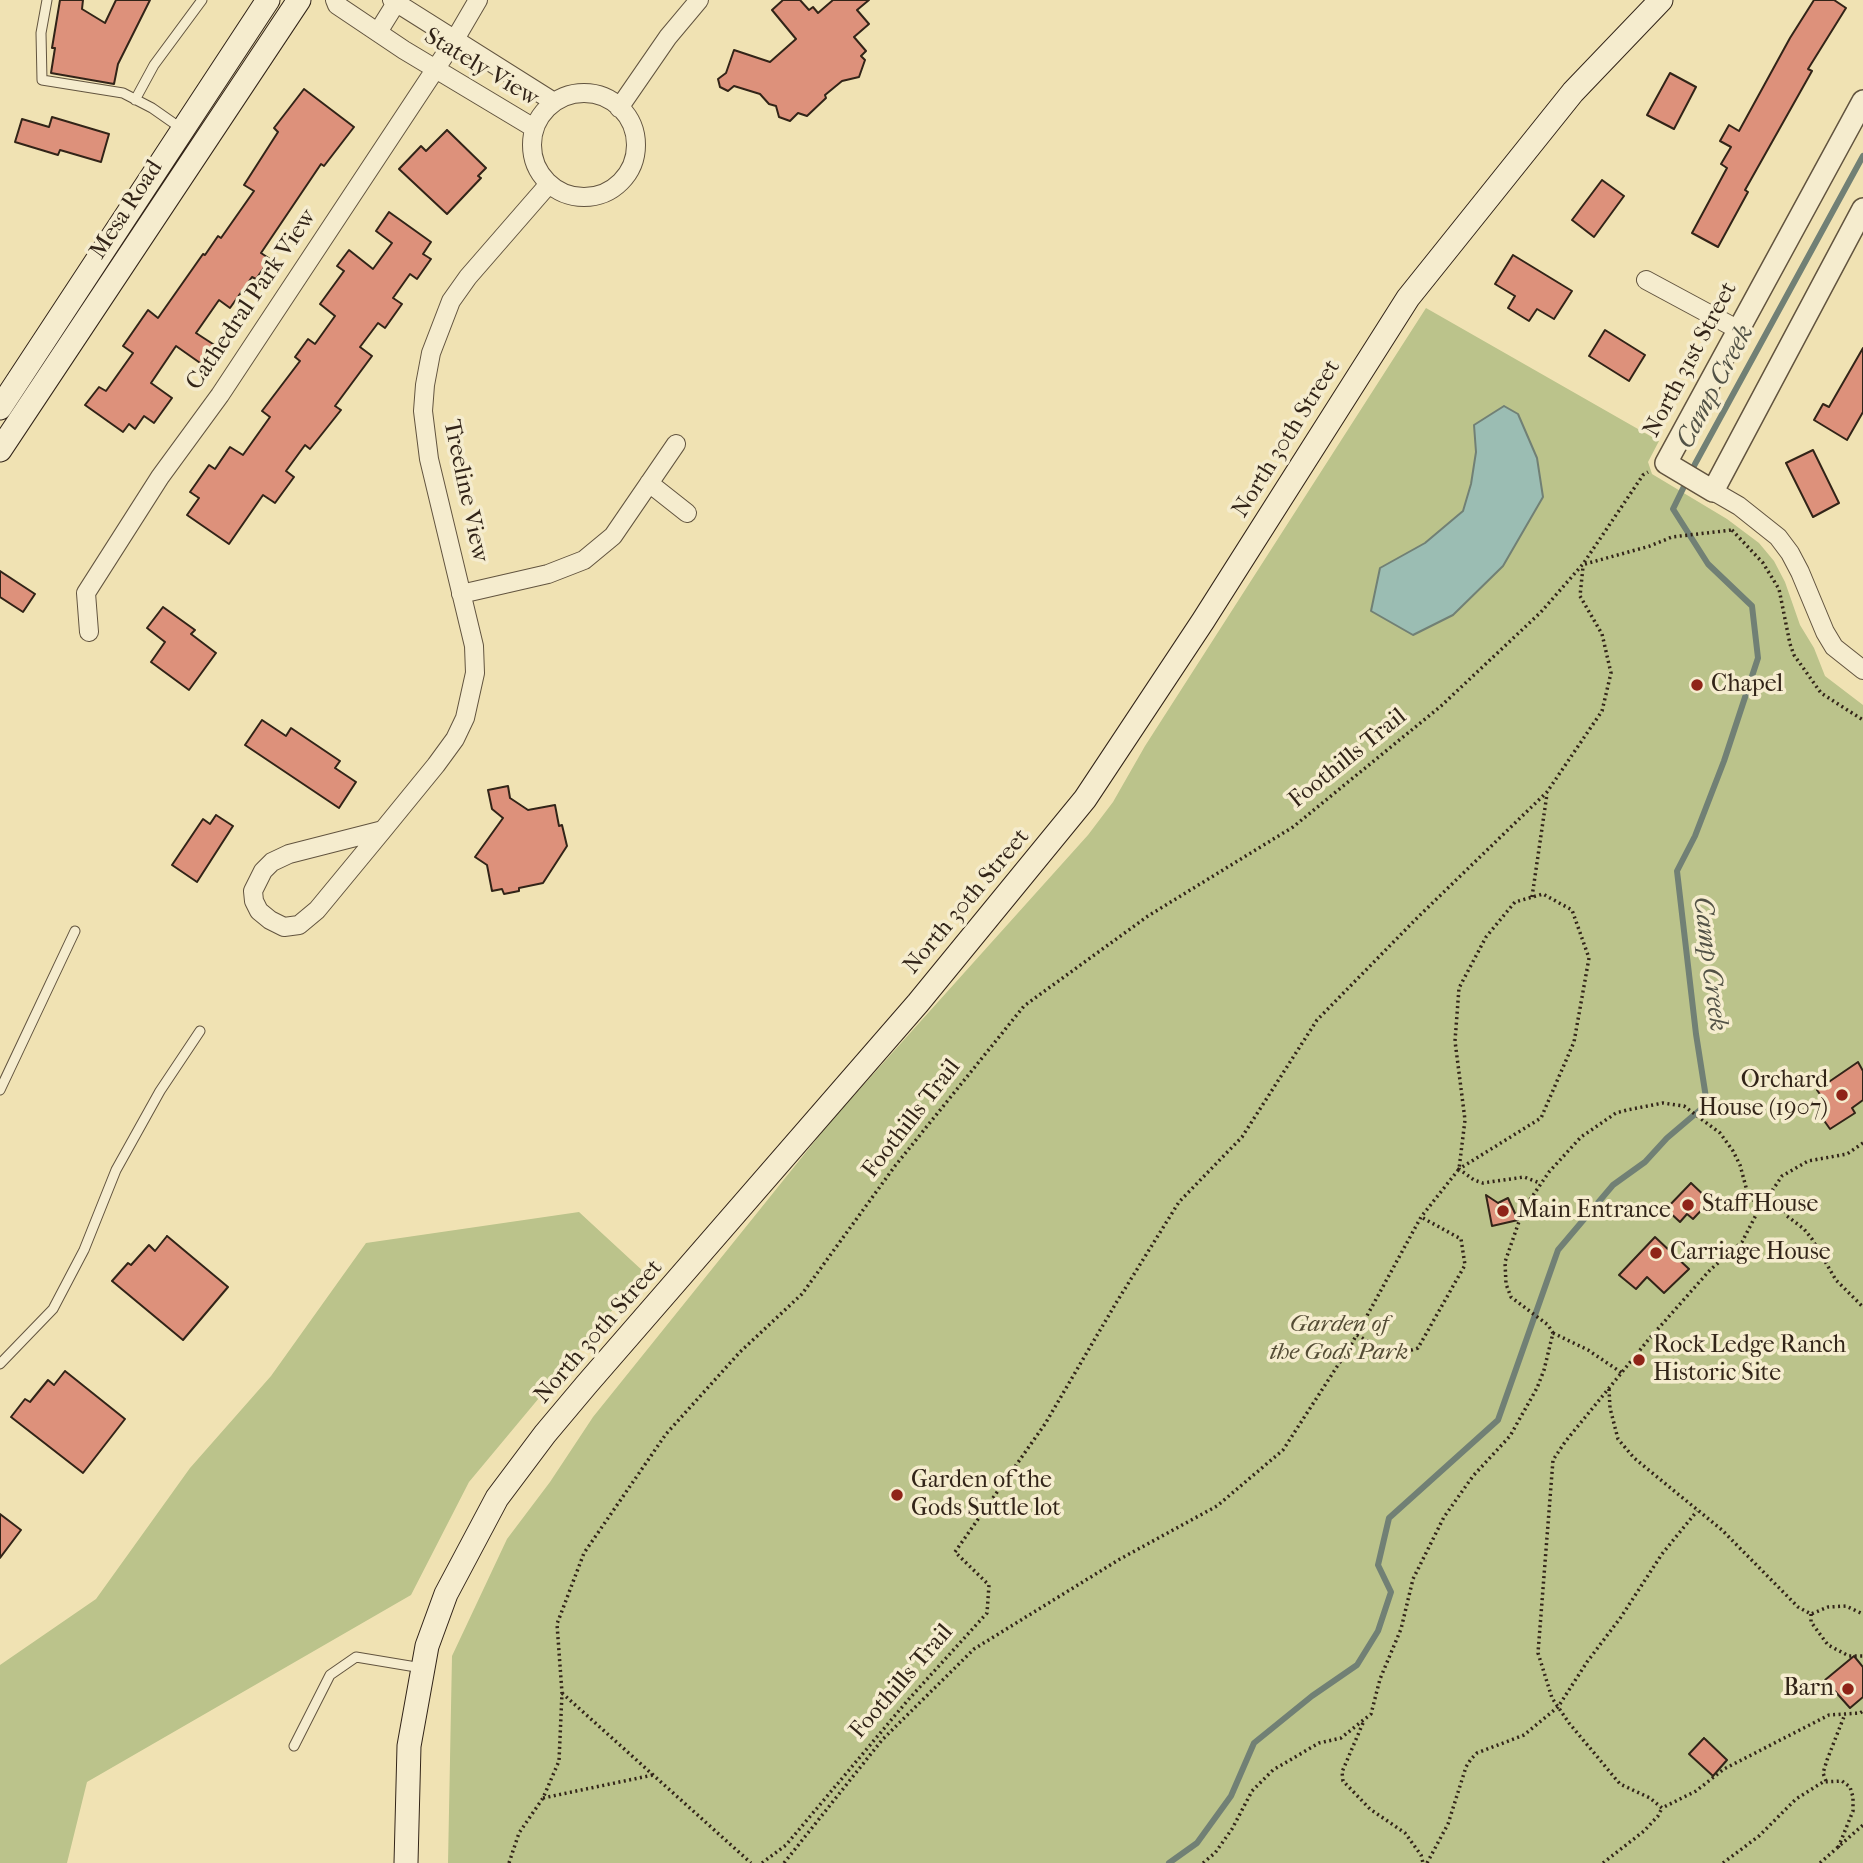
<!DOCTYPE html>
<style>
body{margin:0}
canvas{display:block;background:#f0e2b3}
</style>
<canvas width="1863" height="1863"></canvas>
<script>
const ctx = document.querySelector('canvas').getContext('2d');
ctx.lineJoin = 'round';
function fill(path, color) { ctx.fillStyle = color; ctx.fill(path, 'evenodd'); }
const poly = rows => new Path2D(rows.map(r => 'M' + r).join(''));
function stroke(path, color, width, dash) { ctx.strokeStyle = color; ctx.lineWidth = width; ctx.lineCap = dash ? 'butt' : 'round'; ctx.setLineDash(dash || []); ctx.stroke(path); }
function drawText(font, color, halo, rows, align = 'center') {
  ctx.font = font + ' "IM FELL French Canon",serif'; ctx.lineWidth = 7; ctx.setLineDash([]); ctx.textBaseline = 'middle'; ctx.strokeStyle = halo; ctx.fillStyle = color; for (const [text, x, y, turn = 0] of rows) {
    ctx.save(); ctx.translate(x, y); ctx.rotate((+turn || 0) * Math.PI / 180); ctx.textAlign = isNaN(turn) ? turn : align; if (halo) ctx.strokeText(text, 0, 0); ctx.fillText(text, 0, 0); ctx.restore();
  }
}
fill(poly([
 [1426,308,1659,441,1648,462,1652,474,1727,519,1759,543,1774,561,1785,582,1800,625,1814,648,1825,676,1863,705,1863,1863,448,1863,452,1656,507,1539,550,1482,593,1417,831,1121,1088,835,1113,802,1145,746],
 [579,1212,644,1272,469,1482,411,1595,87,1782,67,1863,0,1863,0,1665,96,1599,190,1468,271,1376,366,1243]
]), '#bbc38b');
const water = poly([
 [1504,406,1518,414,1537,458,1543,497,1503,566,1453,615,1413,635,1371,611,1380,568,1425,543,1463,511,1471,484,1476,452,1474,425,1504,406]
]);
fill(water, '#9bbdb3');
stroke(water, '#718075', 2);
stroke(poly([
 [1169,1863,1197,1843,1231,1796,1254,1743,1312,1696,1357,1665,1378,1631,1391,1592,1378,1565,1389,1518,1498,1420,1558,1250,1613,1185,1645,1162,1667,1138,1707,1104,1696,1034,1677,871,1695,836,1724,761,1758,658,1752,606,1708,564,1673,509,1695,464,1863,156]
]), '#718075', 6);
const building = poly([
 [60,0,83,0,82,9,105,23,116,0,150,0,118,64,114,84,51,73,55,48,52,48,60,0],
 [783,0,800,0,809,10,813,7,818,13,833,0,869,0,857,10,869,24,854,37,866,51,861,56,865,60,859,77,842,81,825,95,826,98,807,116,798,113,790,121,779,117,776,106,769,104,760,94,734,86,728,91,720,87,718,79,726,73,734,50,770,62,796,39,772,10,783,0],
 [1814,0,1834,0,1846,8,1808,69,1812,71,1745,190,1748,192,1718,247,1692,233,1727,168,1721,164,1731,147,1720,141,1729,125,1739,131,1790,38,1814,0],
 [1670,73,1696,87,1674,129,1647,115,1670,73],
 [304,89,354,127,324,166,321,164,261,253,270,259,256,279,252,277,230,308,219,300,196,333,216,346,203,365,176,346,151,383,172,398,154,423,144,416,135,429,129,424,123,432,85,405,99,387,106,391,133,353,123,346,148,310,158,318,203,254,205,255,218,236,221,238,254,191,244,185,278,132,274,128,304,89],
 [52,117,109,134,101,162,60,150,58,155,15,142,22,119,49,127,52,117],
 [447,130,486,168,478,176,481,178,447,214,399,169,421,146,426,151,447,130],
 [1602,180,1624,196,1594,237,1572,220,1602,180],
 [389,212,431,242,423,254,431,259,417,279,410,274,393,298,402,304,385,328,378,323,360,347,372,356,335,406,341,410,310,449,305,445,286,471,294,477,275,503,263,495,229,544,187,515,199,498,190,492,209,465,215,469,230,447,243,455,270,417,262,411,300,361,295,357,308,339,315,344,335,316,320,304,344,271,337,266,349,250,373,269,392,243,376,231,389,212],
 [1513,255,1572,291,1554,319,1537,309,1529,321,1508,308,1515,296,1495,284,1513,255],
 [1605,330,1645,355,1629,381,1589,356,1605,330],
 [1863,348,1863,412,1847,440,1814,420,1823,404,1829,407,1863,348],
 [1813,450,1839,503,1813,517,1786,463,1813,450],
 [0,571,35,594,23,612,0,597,0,571],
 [163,607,195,630,191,634,216,653,189,690,151,662,165,642,147,628,163,607],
 [262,720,286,736,291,728,340,761,335,768,356,782,339,808,245,745,262,720],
 [508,786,510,798,528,810,555,805,559,826,562,825,567,846,543,883,519,888,519,891,504,894,502,889,492,891,487,865,475,857,503,818,492,809,488,790,508,786],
 [216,815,233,826,197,882,172,865,203,819,210,824,216,815],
 [1858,1062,1863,1071,1863,1100,1852,1108,1855,1113,1830,1129,1818,1112,1828,1106,1817,1090,1858,1062],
 [1691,1183,1710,1201,1693,1219,1687,1214,1680,1222,1666,1209,1691,1183],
 [1486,1195,1498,1203,1508,1198,1518,1220,1492,1226,1486,1195],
 [167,1236,228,1287,183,1340,112,1281,128,1263,131,1265,149,1245,155,1251,167,1236],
 [1655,1237,1689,1269,1664,1293,1647,1277,1636,1289,1619,1275,1655,1237],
 [65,1371,125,1419,83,1473,11,1417,25,1399,30,1402,48,1380,54,1385,65,1371],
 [0,1514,21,1530,0,1558,0,1514],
 [1854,1656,1863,1667,1863,1697,1850,1708,1825,1680,1854,1656],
 [1704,1738,1727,1760,1713,1776,1689,1754,1704,1738]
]);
fill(building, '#dd917b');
stroke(building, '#322418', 2);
const service = poly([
 [47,0,41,33,42,80,123,93,152,108,182,129],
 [135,100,154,65,202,0],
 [0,1090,75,931],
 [0,1364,53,1309,84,1250,116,1170,160,1091,200,1031],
 [294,1746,330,1675,356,1657,422,1668]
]);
const minor = poly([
 [335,0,337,5,404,50,534,128],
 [392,0,554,102],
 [378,32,396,3],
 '532 145a52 52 0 1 1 104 0a52 52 0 1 1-104 0Z',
 [619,108,668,37,699,0],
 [1646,280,1737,329],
 [649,483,687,513],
 [1713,491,1739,506,1778,537,1790,553,1800,572,1825,632,1834,647,1863,670],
 [461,594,548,574,584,560,613,536,676,444],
 [89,632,86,593,160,477,220,395,454,41,478,0],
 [383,830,289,854,272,862,263,871,253,891,254,901,259,911,270,920,284,927,299,925,317,910,383,830,436,765,455,739,465,718,475,673,474,646,429,459,423,411,425,385,431,353,451,301,468,277,548,185]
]);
const tertiary = poly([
 [1863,101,1666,463,1713,491,1863,209]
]);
const secondary = poly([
 [0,408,268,0],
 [0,450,299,0],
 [406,1863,409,1746,427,1646,446,1594,497,1498,545,1434,587,1384,918,1003,1085,799,1203,621,1408,298,1573,92,1661,0]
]);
stroke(service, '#62543f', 11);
stroke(minor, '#62543f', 20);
stroke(tertiary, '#62543f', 24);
stroke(secondary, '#322418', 25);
stroke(poly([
 [1732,530,1763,563,1779,589,1790,644,1794,655,1821,693,1863,720],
 [1585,564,1650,546,1672,537,1732,530],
 [1532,897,1547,794],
 [1863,1143,1847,1154,1808,1161,1782,1176,1757,1213,1742,1242,1710,1270,1649,1339,1565,1442,1553,1460,1538,1653,1552,1698,1569,1723,1620,1784,1650,1798,1662,1808,1696,1791,1724,1769,1829,1715,1860,1713,1863,1711],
 [1553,1333,1588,1350,1622,1373],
 [1357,1335,1393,1356,1418,1348,1465,1265,1461,1239,1421,1217],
 [1609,1389,1610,1408,1618,1439,1634,1458,1722,1530,1798,1607,1811,1614,1828,1607,1846,1606,1863,1614],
 [1811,1614,1811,1622,1828,1645,1849,1656,1863,1656],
 [562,1693,751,1863],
 [1363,1723,1342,1772,1343,1781,1370,1809,1405,1833,1421,1855,1423,1863],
 [1826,1781,1823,1773,1827,1760,1845,1714],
 [543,1798,653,1775],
 [509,1863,519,1833,543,1798,559,1761,562,1693,557,1624,584,1553,666,1434,740,1352,802,1294,895,1166,1024,1006,1148,916,1293,827,1441,706,1541,612,1583,564,1643,475,1648,472],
 [762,1863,786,1845,908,1700,987,1613,989,1585,955,1552,1045,1424,1116,1303,1179,1202,1242,1137,1317,1020,1418,917,1547,792,1602,711,1611,673,1602,634,1580,596,1583,567],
 [784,1863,882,1740,974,1649,1120,1559,1217,1506,1283,1450,1351,1345,1421,1217,1459,1169,1465,1120,1455,1041,1459,988,1486,937,1515,902,1543,894,1572,910,1589,958,1574,1042,1541,1118,1459,1169,1474,1180,1483,1183,1524,1177,1540,1183],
 [1203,1863,1215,1853,1232,1829,1252,1791,1273,1770,1319,1743,1341,1738,1371,1714,1380,1679,1401,1629,1413,1579,1444,1517,1473,1476,1510,1436,1537,1388,1544,1370,1553,1333,1548,1325,1511,1297,1506,1284,1505,1262,1523,1210,1549,1172,1581,1137,1616,1113,1627,1110,1663,1103,1684,1106,1720,1133,1733,1151,1740,1165,1747,1191,1755,1202,1761,1206,1777,1202,1784,1209,1787,1216,1804,1229,1812,1239,1836,1280,1863,1307],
 [1427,1863,1448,1824,1466,1767,1471,1759,1477,1753,1524,1735,1558,1707,1587,1662,1621,1617,1662,1554,1697,1511],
 [1603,1863,1644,1831,1658,1816,1662,1808],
 [1723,1863,1759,1836,1796,1799,1823,1782,1842,1781,1850,1787,1853,1797,1853,1811,1838,1848],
 [1820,1863,1863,1825]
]), '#322418', 3.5, [2, 3.5]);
stroke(service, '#f5ecce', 9);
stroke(minor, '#f5ecce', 18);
stroke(tertiary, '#f5ecce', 21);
stroke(secondary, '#f5ecce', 23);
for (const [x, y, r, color] of [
 [1697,685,7,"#8f2418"],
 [1842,1095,7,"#8f2418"],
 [1688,1205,7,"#8f2418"],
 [1503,1211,7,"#8f2418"],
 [1656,1253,7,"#8f2418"],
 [1639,1360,7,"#8f2418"],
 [897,1495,7,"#8f2418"],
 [1848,1689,7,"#8f2418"]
]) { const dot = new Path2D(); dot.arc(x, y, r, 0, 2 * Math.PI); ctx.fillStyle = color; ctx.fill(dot); stroke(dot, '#f5ecce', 2.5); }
drawText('24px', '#322418', '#f5ecce', [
 ["Stately View",481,68,31],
 ["Mesa Road",127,210,-57],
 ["Cathedral Park View",252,300,-56],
 ["North 31st Street",1691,360,-62],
 ["North 30th Street",1287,439,-58],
 ["Treeline View",465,491,78],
 ["Foothills Trail",1348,759,-39],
 ["North 30th Street",967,902,-50],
 ["Foothills Trail",912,1119,-52],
 ["North 30th Street",599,1332,-49],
 ["Foothills Trail",902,1682,-49]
]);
drawText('24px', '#322418', '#f5ecce', [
 ["Chapel",1711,685],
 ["Orchard",1828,1081,"right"],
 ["House (1907)",1828,1109,"right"],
 ["Staff House",1702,1205],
 ["Main Entrance",1517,1211],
 ["Carriage House",1670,1253],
 ["Rock Ledge Ranch",1653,1346],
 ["Historic Site",1653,1374],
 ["Garden of the",911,1481],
 ["Gods Suttle lot",911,1509],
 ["Barn",1834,1689,"right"]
], 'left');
drawText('italic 24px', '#544c35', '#f5ecce', [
 ["Garden of",1339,1325],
 ["the Gods Park",1339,1353]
]);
drawText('italic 26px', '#525246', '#f5ecce', [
 ["Camp Creek",1716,387,-62],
 ["Camp Creek",1709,964,83]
]);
</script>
